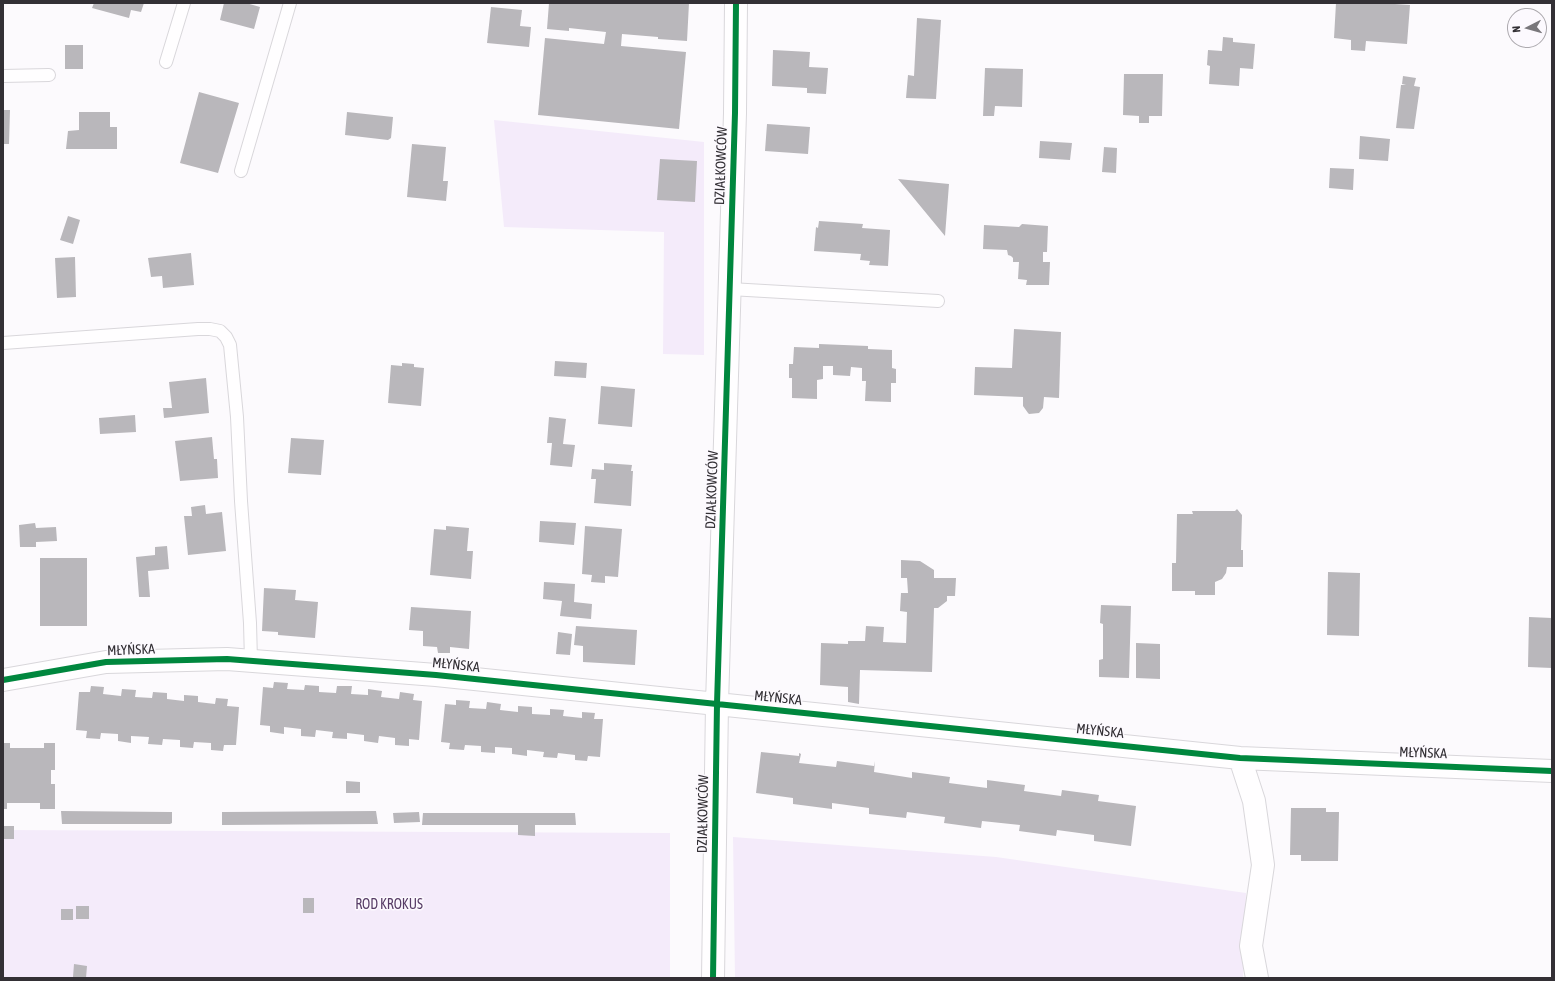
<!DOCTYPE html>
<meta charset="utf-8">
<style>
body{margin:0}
#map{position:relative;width:1555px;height:981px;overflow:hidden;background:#fcfafd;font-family:"Asap Condensed",sans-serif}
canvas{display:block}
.frame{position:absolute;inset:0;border:4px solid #333035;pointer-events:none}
.north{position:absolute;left:1507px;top:8px;width:40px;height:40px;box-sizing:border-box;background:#fcf9fe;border:1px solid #aca9ae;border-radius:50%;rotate:264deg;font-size:11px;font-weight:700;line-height:16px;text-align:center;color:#333035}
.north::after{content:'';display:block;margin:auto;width:14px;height:18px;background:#79777b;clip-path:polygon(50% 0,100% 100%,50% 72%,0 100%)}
</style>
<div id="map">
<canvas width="1555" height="981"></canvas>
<div class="frame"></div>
<div class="north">N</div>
</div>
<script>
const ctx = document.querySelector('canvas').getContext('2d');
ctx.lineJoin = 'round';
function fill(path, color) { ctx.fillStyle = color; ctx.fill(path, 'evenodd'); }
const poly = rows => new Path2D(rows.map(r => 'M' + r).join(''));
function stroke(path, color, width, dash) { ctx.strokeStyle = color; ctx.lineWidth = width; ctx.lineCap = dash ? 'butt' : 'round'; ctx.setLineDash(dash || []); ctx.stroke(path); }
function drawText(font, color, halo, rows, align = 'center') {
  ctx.font = font + ' "Asap Condensed",sans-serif'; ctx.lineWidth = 3; ctx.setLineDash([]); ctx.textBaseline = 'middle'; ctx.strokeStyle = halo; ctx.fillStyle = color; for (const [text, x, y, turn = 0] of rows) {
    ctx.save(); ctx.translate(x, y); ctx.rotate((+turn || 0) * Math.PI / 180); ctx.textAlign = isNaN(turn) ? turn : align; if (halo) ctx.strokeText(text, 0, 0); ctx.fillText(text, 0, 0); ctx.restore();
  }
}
fill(poly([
 [494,120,704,142,704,355,663,354,664,232,504,227],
 [3,830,670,833,670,978,3,978],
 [733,837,996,857,1246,893,1243,978,735,978]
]), '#f4ebfa');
fill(poly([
 [94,3,144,3,141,12,131,10,129,18,92,8],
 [224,3,246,3,260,7,254,29,220,20],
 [549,3,689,3,687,41,658,39,658,37,622,34,621,46,686,52,679,129,538,115,545,38,604,44,606,32,569,28,569,31,547,29],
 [1336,3,1380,3,1410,5,1407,44,1366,41,1365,51,1351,50,1351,40,1334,38],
 [491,7,522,10,520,26,531,27,529,47,487,43],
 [917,18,941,20,936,99,906,98,908,75,914,76],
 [1223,37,1233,38,1233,42,1255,44,1253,69,1240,68,1239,86,1209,84,1210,66,1207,65,1208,50,1222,51],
 [65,45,83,45,83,69,65,69],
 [773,50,810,52,809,67,828,68,826,94,807,93,807,88,772,86],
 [985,68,1023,69,1022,107,995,106,994,116,983,116],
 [1124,74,1163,74,1162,116,1149,116,1149,123,1139,123,1139,116,1123,115],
 [1403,76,1416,78,1414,86,1420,87,1414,129,1396,128,1401,85,1406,85,1402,84],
 [199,92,239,103,218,173,180,163],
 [3,110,10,110,9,144,3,144],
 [79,112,110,112,110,127,117,127,117,149,66,149,68,131,79,130],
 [347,112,393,117,391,138,388,140,345,135],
 [767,124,810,127,808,154,765,151],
 [1360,136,1390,139,1388,161,1359,159],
 [1040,141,1072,143,1070,160,1039,158],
 [412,144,446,147,443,181,448,181,446,201,407,197],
 [1104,147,1117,148,1116,173,1102,172],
 [660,159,697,161,695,202,657,200],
 [1330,168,1354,169,1353,190,1329,188],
 [898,179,949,184,945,236],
 [68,216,80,220,73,244,60,240],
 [819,221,863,224,862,228,890,230,888,266,869,265,870,261,860,260,861,254,814,251,816,227,818,228],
 [1022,224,1048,226,1047,252,1043,252,1043,262,1050,262,1049,285,1026,285,1027,280,1018,279,1019,262,1013,262,1013,258,1011,256,1008,255,1007,250,983,249,984,225,1019,227],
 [191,253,194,285,163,288,162,276,151,277,148,258],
 [75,257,76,297,57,298,55,258],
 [1014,329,1061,332,1059,398,1044,397,1043,408,1039,413,1029,414,1028,413,1023,406,1023,397,974,395,975,367,1012,368],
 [819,344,868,346,868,349,892,350,892,368,896,369,896,383,891,383,891,402,865,401,866,381,862,381,862,368,851,367,850,376,833,375,833,366,823,366,823,379,817,380,817,399,792,398,792,378,789,378,789,364,793,364,794,347,819,348],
 [555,361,587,363,586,378,554,376],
 [402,363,414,364,414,367,424,368,421,406,388,403,391,365,402,366],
 [206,378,209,413,164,418,163,408,172,408,169,382],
 [601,386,635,389,632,427,598,424],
 [135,415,136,432,100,434,99,418],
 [549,417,566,419,563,444,575,445,572,467,550,465,552,443,547,443],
 [212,437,214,459,217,459,218,478,180,481,175,441],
 [291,438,324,440,321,475,288,473],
 [604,463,632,465,631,471,633,471,631,506,594,503,596,479,591,479,592,469,604,470],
 [205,505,206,514,222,512,226,551,188,555,184,516,192,516,191,507],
 [1237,509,1242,515,1241,550,1243,550,1243,567,1227,567,1226,573,1222,579,1215,582,1215,595,1195,595,1195,591,1172,591,1172,563,1176,563,1177,514,1193,514,1192,511,1235,511],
 [540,521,576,523,574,545,539,542],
 [35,523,36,528,56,527,57,541,36,542,36,547,20,547,19,525],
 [446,526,469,528,467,551,473,551,471,579,430,575,434,529,446,530],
 [585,526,622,529,618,577,605,576,605,583,591,582,592,575,582,574],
 [167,546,169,569,148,571,150,597,139,597,136,557,155,555,155,547],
 [40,558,87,558,87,626,40,626],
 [901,560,920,561,934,570,934,578,956,578,955,596,947,596,947,601,938,608,934,608,932,672,860,670,859,704,848,702,848,687,820,685,821,643,848,644,848,641,865,641,866,626,884,627,883,642,906,643,907,612,900,611,901,593,908,593,907,578,901,578],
 [1328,572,1360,573,1359,636,1327,635],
 [544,582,575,584,574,602,592,604,591,619,560,616,562,601,543,599],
 [264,588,296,590,295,600,318,602,315,638,278,635,278,632,262,631],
 [1101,605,1131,606,1129,678,1099,677,1099,660,1103,659,1103,624,1100,623],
 [411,607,471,611,469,649,450,647,450,653,438,653,437,647,423,646,423,631,409,630],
 [1529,617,1552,618,1552,668,1528,667],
 [576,626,637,630,635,665,583,662,583,646,574,645],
 [558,632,572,634,570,655,556,654],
 [1136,643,1160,644,1160,679,1136,678],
 [274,682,288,683,287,689,304,690,305,685,319,686,319,692,336,693,337,686,352,686,351,694,368,695,368,689,382,691,381,697,399,699,400,692,414,694,413,700,422,701,419,740,409,739,409,746,395,745,395,738,379,736,378,743,364,741,364,735,347,733,347,739,332,738,333,732,316,730,315,737,301,736,301,729,284,727,284,734,270,732,270,726,260,725,263,687,273,688],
 [91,686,104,687,103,694,121,696,122,689,136,690,135,697,152,698,153,692,167,693,167,699,184,701,184,695,198,696,198,702,215,704,216,698,228,699,227,706,239,707,236,745,224,745,223,751,211,750,211,743,194,742,193,748,180,747,180,740,163,739,162,745,148,744,149,737,131,736,131,743,118,741,118,734,101,733,100,739,86,738,87,731,76,730,79,692,90,692],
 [456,700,470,701,469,708,486,709,487,702,501,704,500,710,518,712,518,706,532,707,532,714,550,715,550,709,564,710,563,716,582,718,582,712,595,713,594,719,603,719,600,757,588,756,587,761,575,760,575,755,558,753,557,758,543,757,544,752,527,750,527,756,520,755,512,754,512,748,495,747,495,753,481,752,481,746,465,745,464,750,449,749,450,743,441,742,445,704,456,705],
 [3,743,10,743,10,748,44,748,44,743,55,743,55,770,51,770,51,784,55,784,55,809,40,809,40,803,7,803,7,809,3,809],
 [761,752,799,756,799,753,801,754,799,763,836,767,837,761,874,766,875,761,874,772,912,778,912,772,950,777,949,783,987,788,987,780,1025,785,1024,791,1061,796,1062,790,1099,795,1098,801,1136,806,1131,846,1094,841,1094,835,1057,830,1056,836,1019,831,1020,825,982,821,981,828,944,823,945,817,907,812,906,818,869,814,869,808,832,803,832,809,793,804,793,798,756,793],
 [346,781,360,782,360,793,346,793],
 [1291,808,1326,808,1326,812,1339,812,1338,861,1301,861,1301,855,1290,855],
 [61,811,170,812,172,812,172,823,170,824,62,824],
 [376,811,378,824,222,825,222,812,224,812],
 [419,812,420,822,394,823,393,813],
 [423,813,575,813,576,825,535,825,535,836,518,835,518,825,422,825],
 [3,826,14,826,14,839,3,839],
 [303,898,314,898,314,913,303,913],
 [76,906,89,906,89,919,76,919],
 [61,909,73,909,73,920,61,920],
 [74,964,87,966,86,978,73,977]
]), '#b9b7bb');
const service = poly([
 [166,62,184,3],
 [3,76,49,75],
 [241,171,290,3],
 [730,289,938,301],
 [3,343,198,329,210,329,220,331,226,337,230,345,237,417,241,501,250,623,251,661]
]);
const minor = poly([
 [3,680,106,662,227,659,436,675,1240,758,1552,771],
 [1240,758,1254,801,1263,865,1251,946,1257,978],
 [713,978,717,704,735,113,736,3]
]);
stroke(service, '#d9d7db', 14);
stroke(minor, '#d9d7db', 24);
stroke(service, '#fffeff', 12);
stroke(minor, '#fffeff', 22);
stroke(poly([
 [3,680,106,662,227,659,436,675,1240,758,1552,771],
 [713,978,717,704,735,113,736,3]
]), '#00873e', 6);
drawText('14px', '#333035', '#fcf9fe', [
 ["DZIAŁKOWCÓW",721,166,-88],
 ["DZIAŁKOWCÓW",712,490,-88],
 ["MŁYŃSKA",131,650,-2],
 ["MŁYŃSKA",456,665,6],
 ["MŁYŃSKA",778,698,6],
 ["MŁYŃSKA",1100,731,6],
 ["MŁYŃSKA",1423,753,2],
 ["DZIAŁKOWCÓW",703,814,-89]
]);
drawText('14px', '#573c66', '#fcf9fe', [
 ["ROD KROKUS",389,905]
]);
</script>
